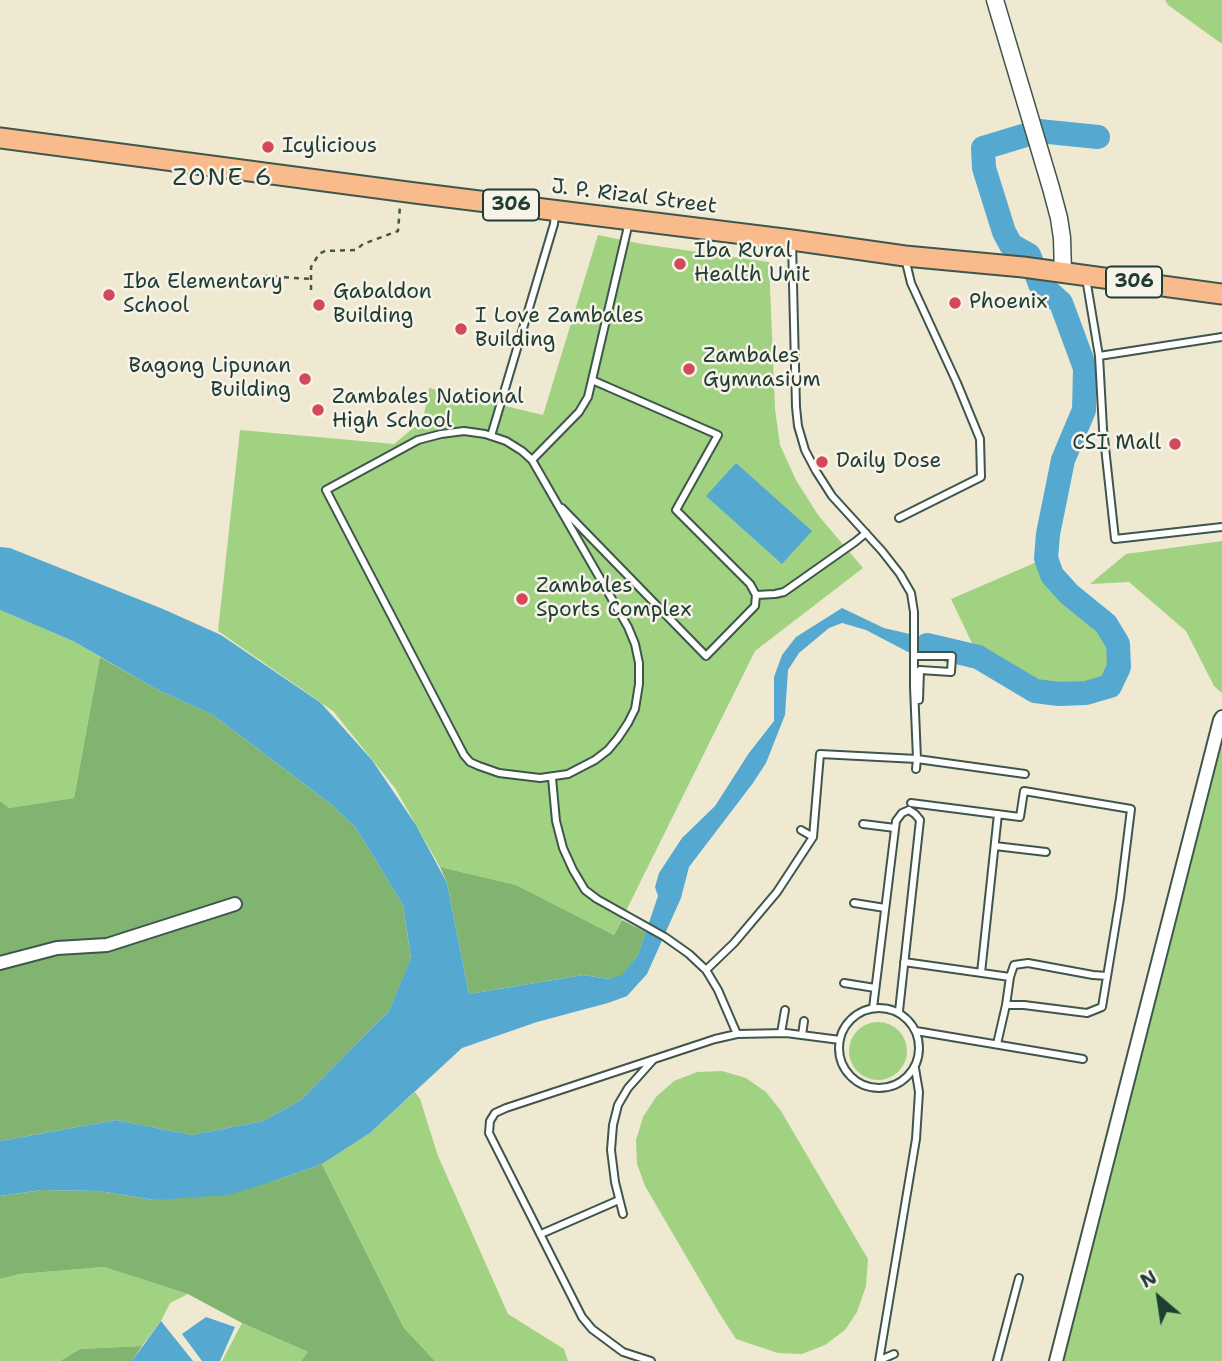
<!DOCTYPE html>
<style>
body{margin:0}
#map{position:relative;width:1222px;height:1361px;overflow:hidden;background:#f0e9d2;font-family:"Shantell Sans",sans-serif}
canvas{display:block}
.north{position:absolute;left:1124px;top:1263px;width:70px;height:70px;-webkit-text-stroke:5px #f7f3e8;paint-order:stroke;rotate:331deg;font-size:19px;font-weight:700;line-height:28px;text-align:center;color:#1f3d34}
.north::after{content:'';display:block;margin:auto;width:24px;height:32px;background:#1f3d34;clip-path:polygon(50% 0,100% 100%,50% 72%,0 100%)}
</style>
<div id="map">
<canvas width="1222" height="1361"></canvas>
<div class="north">N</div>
</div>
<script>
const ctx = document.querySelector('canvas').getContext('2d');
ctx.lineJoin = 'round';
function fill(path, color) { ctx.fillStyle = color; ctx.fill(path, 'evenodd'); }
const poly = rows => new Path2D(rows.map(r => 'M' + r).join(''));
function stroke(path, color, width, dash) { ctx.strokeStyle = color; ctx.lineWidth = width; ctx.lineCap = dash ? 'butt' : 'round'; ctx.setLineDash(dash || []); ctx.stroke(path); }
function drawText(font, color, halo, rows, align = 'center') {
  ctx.font = font + ' "Shantell Sans",sans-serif'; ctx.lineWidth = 5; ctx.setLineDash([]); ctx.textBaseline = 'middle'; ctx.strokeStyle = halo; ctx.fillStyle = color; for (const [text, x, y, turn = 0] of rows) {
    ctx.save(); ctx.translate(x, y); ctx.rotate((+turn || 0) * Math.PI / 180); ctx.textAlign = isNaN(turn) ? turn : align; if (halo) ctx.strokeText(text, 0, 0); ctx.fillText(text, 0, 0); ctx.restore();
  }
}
fill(poly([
 [1165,0,1222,0,1222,44,1168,5],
 [598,235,642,244,769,262,775,409,780,445,796,480,818,515,863,568,755,651,614,935,516,885,440,867,395,788,333,711,218,631,240,430,394,444,423,420,429,388,543,415],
 [1222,541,1222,693,1214,686,1186,631,1129,582,1090,584,1126,554],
 [1046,558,1052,575,1069,594,1106,624,1118,644,1119,667,1110,686,1086,693,1059,694,1035,691,978,656,951,599],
 [0,610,73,641,100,657,74,798,9,808,0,801],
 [1222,726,1222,1361,1060,1361],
 '849 1051a29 29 0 1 1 58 0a29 29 0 1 1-58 0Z',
 [722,1071,746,1078,766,1092,781,1111,868,1259,866,1286,857,1312,845,1330,825,1345,802,1354,778,1353,736,1339,718,1311,645,1186,637,1164,636,1140,643,1117,656,1097,674,1081,697,1072],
 [415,1092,420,1099,438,1156,508,1314,564,1349,568,1361,435,1361,404,1328,322,1164,370,1133],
 [104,1267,188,1294,170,1303,161,1321,142,1346,80,1349,60,1361,0,1361,0,1279,20,1274],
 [242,1323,308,1352,301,1361,222,1361]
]), '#a0d282');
fill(poly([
 [100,657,156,689,213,715,332,805,356,828,403,905,411,959,389,1011,301,1100,263,1121,192,1135,116,1120,0,1141,0,801,9,808,74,798],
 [440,867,516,885,614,935,622,920,646,932,638,955,622,976,609,979,583,975,469,994,447,883],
 [322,1164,404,1328,435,1361,301,1361,308,1352,242,1323,188,1294,104,1267,20,1274,0,1279,0,1196,42,1190,99,1191,154,1200,274,1181],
 [142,1346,132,1361,60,1361,80,1349]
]), '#80b470');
fill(poly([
 [736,463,812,531,782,564,706,496],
 [0,547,10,548,163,609,221,635,321,703,372,760,416,825,447,883,469,994,583,975,609,979,622,975,638,955,658,896,655,887,659,873,682,838,715,806,749,753,774,721,774,677,782,655,796,637,842,608,884,628,935,640,958,653,932,650,908,652,866,630,842,623,829,628,799,653,788,670,785,715,766,763,753,783,689,867,681,898,647,974,627,996,608,1003,537,1022,462,1048,370,1133,322,1164,274,1181,228,1195,154,1200,99,1191,42,1190,0,1196,0,1141,116,1120,192,1135,263,1121,301,1100,389,1011,411,958,403,905,356,828,332,805,213,715,156,689,73,641,0,610],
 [206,1317,235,1327,220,1361,202,1361,182,1334],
 [161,1321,193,1361,132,1361]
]), '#55a9d1');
stroke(poly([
 [1039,131,1098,137],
 [927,645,978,657,1035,691,1059,694,1086,693,1110,686,1119,667,1118,644,1106,624,1069,594,1052,575,1046,558,1048,534,1063,460,1084,410,1085,368,1061,303,1040,284,1029,255,1011,245,1004,232,984,168,983,148,1026,135]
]), '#55a9d1', 24);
const service = poly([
 [792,242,796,407,798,426,805,450,816,471,832,496,882,551,900,574,911,593,914,612,914,687,917,759,916,769],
 [1086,278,1099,356,1103,429,1115,539,1222,527],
 [1099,356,1222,337],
 [464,431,485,434,506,441,522,451,532,460,628,627,635,644,639,663,639,684,635,709,628,723,618,738,608,750,595,760,568,774,540,778,499,773,479,766,470,762,464,755,326,490,418,440,441,434,464,431],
 [491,436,554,224,555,213],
 [532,460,579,412,588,397,629,222],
 [562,508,706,656,755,606,756,595,750,584,676,510,718,435,592,380],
 [899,518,981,477,980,439,957,383,911,283,905,258],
 [756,595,775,594,784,592,855,542,866,533],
 [915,656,952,656,951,672,920,670,919,700,917,700],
 [552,778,556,821,563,848,573,870,585,890,597,899,665,937,689,954,706,970,718,990,737,1034],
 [911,803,1020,817,1024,791,1131,809,1120,898,1102,1007,1087,1013,1024,1005,1006,1005],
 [863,824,895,828],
 [801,830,813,837],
 [995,846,1046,852],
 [854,903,885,908],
 [904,962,1010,977],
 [706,970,734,943,777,892,813,837,820,754,917,759,1025,774],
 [981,973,998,814],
 [844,983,875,988],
 '839 1048a40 40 0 1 1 80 0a40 40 0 1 1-80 0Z',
 [873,1008,896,821,902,813,909,810],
 [899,1011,920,820,915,814,909,810],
 [916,1031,1083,1059],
 [781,1033,785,1010],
 [802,1035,804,1021],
 [997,1044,1006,1005,1010,977,1014,965,1028,963,1093,975,1107,976],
 [623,1214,615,1182,611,1150,613,1125,618,1105,628,1088,653,1060],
 [541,1234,619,1200],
 [880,1360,894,1354],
 [651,1361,623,1352,592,1329,582,1317,489,1133,490,1121,495,1113,506,1108,715,1039,737,1034,786,1033,840,1040],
 [879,1361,916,1139,919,1092,915,1068],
 [997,1361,1019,1278]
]);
const minor = poly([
 [0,963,57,948,107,945,235,904],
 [1056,1361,1220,720,1222,717]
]);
const tertiary = poly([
 [995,0,1051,188,1059,218,1062,238,1063,273]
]);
const primary = poly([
 [0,138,415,193,792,240,905,256,1023,267,1222,294]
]);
stroke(service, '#3e574c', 10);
stroke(minor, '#3e574c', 16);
stroke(tertiary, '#3e574c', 19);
stroke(primary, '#3e574c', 23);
stroke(poly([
 [264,276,311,279],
 [311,290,311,267,319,254,325,251,356,250,363,244,398,231,400,206]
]), '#3e574c', 2.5, [5, 5]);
stroke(service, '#fff', 6);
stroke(minor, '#fff', 12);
stroke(tertiary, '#fff', 16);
stroke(primary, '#fabb8c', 19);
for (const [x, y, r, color] of [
 [268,147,7,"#d1495b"],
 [680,264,7,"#d1495b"],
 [109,295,7,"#d1495b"],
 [955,303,7,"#d1495b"],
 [319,305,7,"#d1495b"],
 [461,329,7,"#d1495b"],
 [689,369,7,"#d1495b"],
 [305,379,7,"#d1495b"],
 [318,410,7,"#d1495b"],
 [1175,444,7,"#d1495b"],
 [822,462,7,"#d1495b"],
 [522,599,7,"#d1495b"]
]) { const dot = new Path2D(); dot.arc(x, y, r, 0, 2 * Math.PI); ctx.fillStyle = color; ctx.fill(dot); stroke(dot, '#f7f3e8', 2.5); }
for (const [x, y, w] of [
 [511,205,56],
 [1134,282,56]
]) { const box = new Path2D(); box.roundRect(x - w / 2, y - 15.5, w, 31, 5); ctx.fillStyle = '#f7f3e8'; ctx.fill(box); stroke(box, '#1f3d34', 2); }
drawText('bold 19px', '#1f3d34', null, [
 ["306",511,205],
 ["306",1134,282]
]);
drawText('21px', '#1f3d34', '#f7f3e8', [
 ["Icylicious",282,147],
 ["Iba Rural",694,252],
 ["Health Unit",694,276],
 ["Iba Elementary",123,283],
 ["School",123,307],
 ["Gabaldon",333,293],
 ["Building",333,317],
 ["Phoenix",969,303],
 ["I Love Zambales",475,317],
 ["Building",475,341],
 ["Zambales",703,357],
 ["Gymnasium",703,381],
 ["Bagong Lipunan",291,367,"right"],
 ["Building",291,391,"right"],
 ["Zambales National",332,398],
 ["High School",332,422],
 ["CSI Mall",1161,444,"right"],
 ["Daily Dose",836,462],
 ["Zambales",536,587],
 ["Sports Complex",536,611]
], 'left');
drawText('21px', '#1f3d34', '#f7f3e8', [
 ["J. P. Rizal Street",634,197,7]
]);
ctx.letterSpacing = '2px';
drawText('24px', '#1f3d34', '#f7f3e8', [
 ["ZONE 6",223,179]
]);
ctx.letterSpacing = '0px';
</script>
